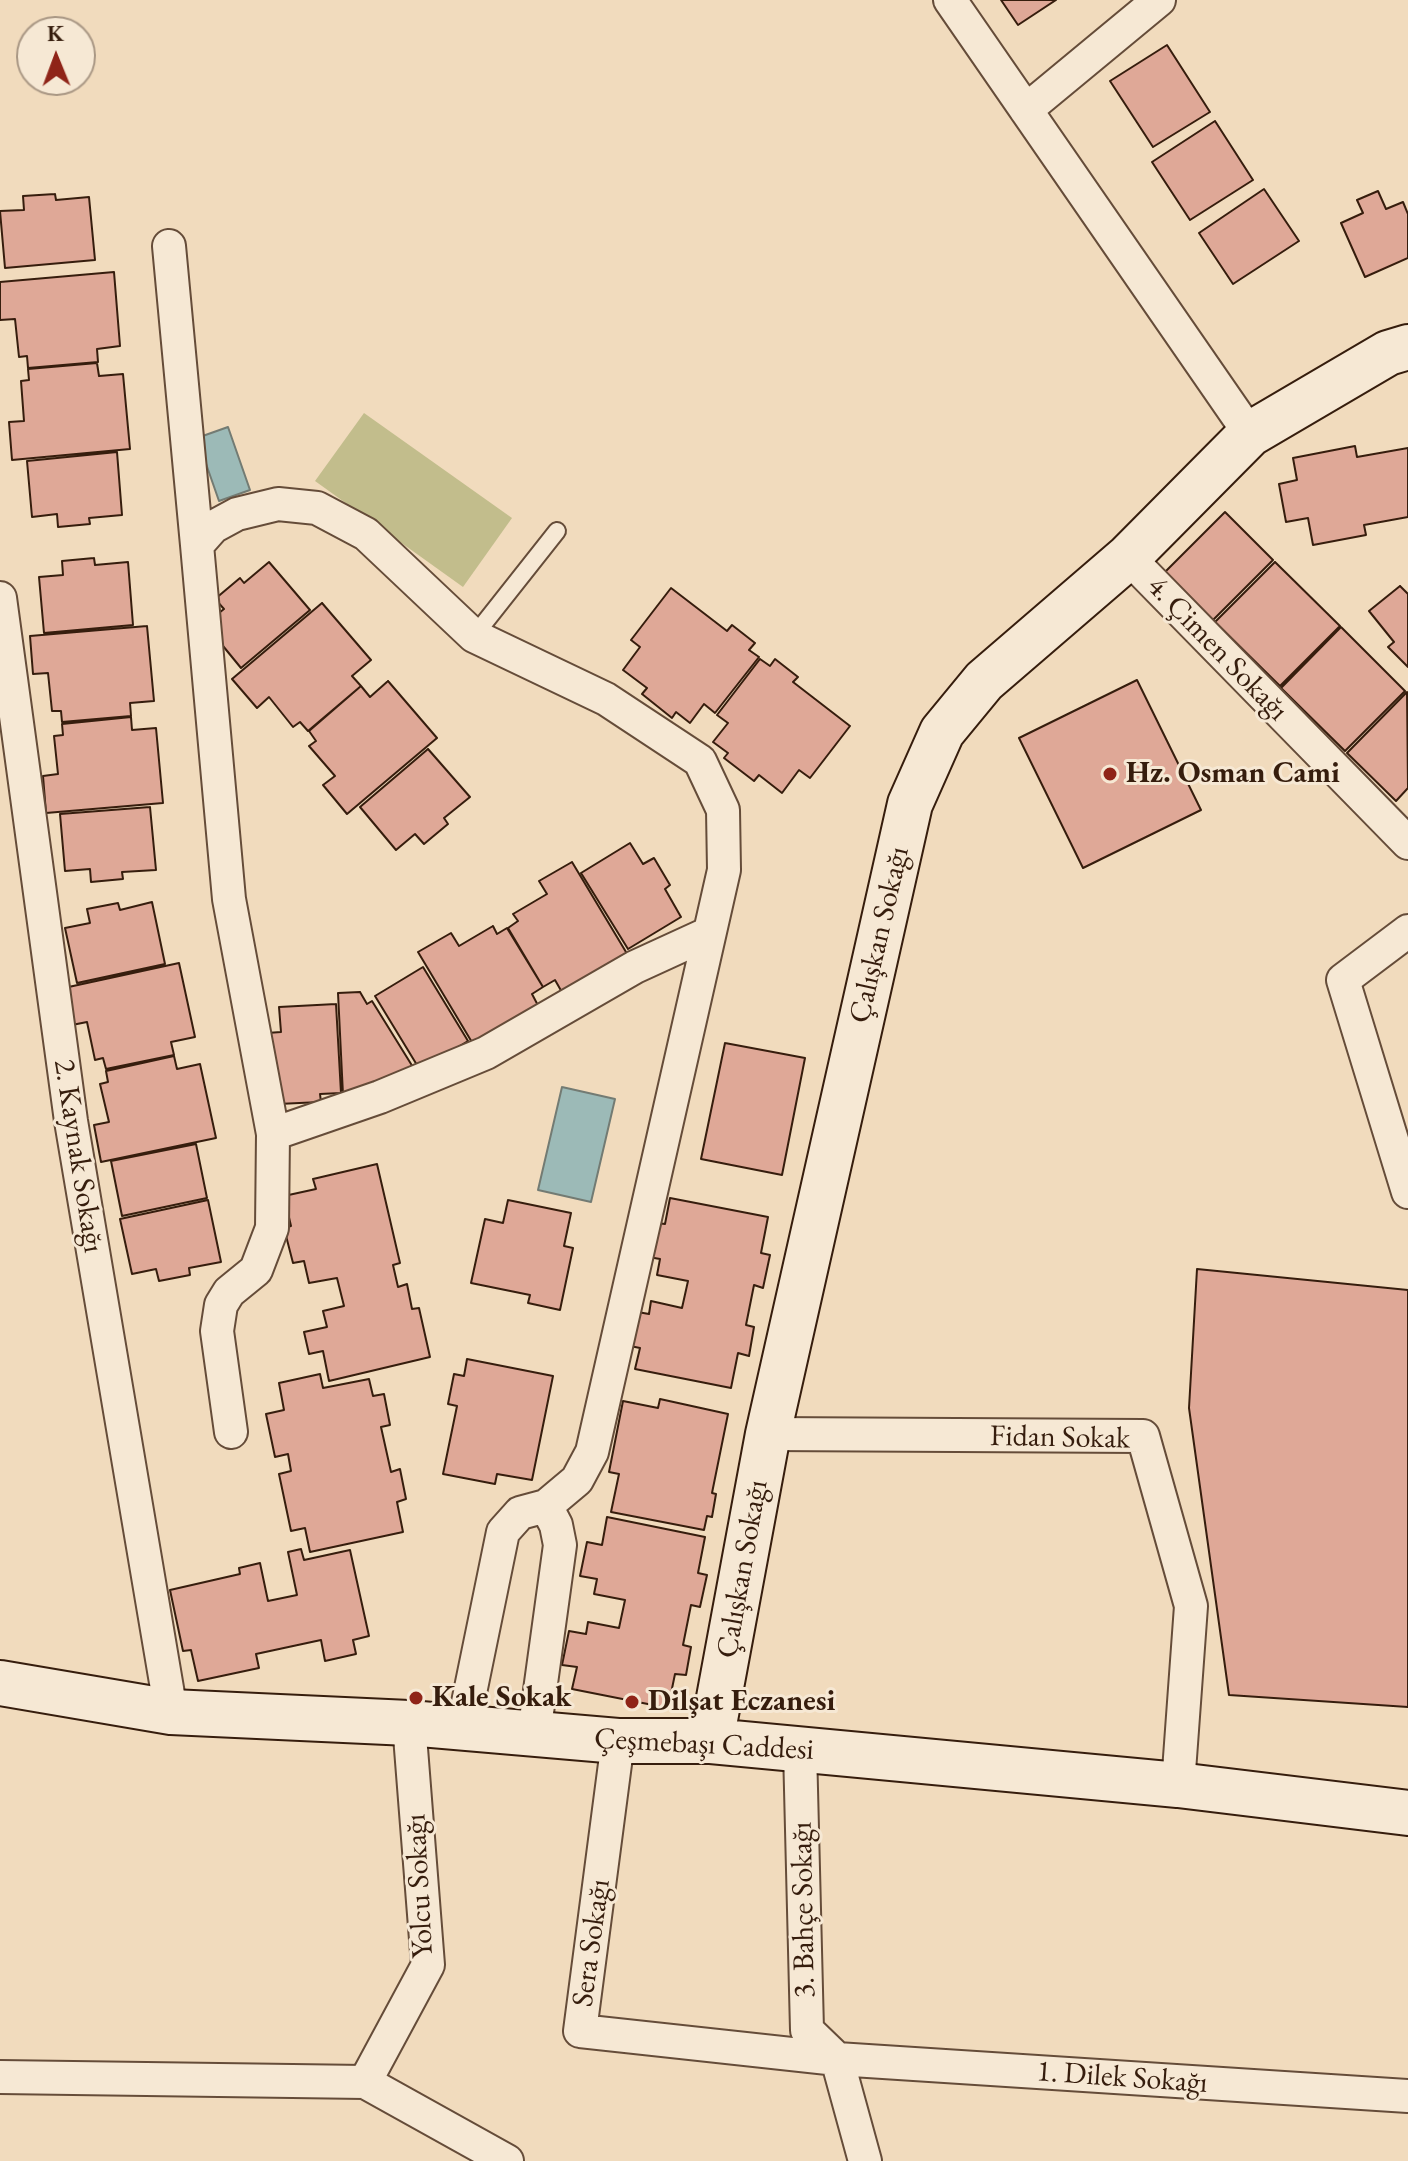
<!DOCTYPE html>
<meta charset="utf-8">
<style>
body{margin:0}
#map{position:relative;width:1408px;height:2161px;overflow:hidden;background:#f1dbbd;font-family:"EB Garamond",serif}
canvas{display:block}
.north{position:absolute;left:16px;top:16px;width:80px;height:80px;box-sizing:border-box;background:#f6e8d4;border:2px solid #a99784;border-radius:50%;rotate:359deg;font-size:22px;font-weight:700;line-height:32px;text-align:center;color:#361d0d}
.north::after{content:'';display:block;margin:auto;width:28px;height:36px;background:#8f2418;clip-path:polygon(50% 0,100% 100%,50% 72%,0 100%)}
</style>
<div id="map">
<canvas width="1408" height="2161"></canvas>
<div class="north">K</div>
</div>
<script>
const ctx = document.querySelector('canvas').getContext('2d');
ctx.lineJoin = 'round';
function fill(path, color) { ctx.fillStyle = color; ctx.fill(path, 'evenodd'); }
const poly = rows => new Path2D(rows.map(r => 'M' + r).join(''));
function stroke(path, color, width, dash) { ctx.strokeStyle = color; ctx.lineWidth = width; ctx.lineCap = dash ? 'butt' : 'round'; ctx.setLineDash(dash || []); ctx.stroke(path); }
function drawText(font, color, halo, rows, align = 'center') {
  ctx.font = font + ' "EB Garamond",serif'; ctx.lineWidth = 6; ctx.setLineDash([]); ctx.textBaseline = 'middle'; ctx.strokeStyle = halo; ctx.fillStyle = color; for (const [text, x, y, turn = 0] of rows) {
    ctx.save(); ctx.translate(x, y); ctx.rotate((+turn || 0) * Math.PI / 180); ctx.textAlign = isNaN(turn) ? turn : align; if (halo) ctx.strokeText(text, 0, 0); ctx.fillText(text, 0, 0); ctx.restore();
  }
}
fill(poly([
 [364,413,512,518,463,587,315,481]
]), '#c2bd8c');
const water = poly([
 [228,427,250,490,219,501,197,438,228,427],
 [562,1087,615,1099,591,1202,538,1190,562,1087]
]);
fill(water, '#9cbab7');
stroke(water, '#737b73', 2);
const building = poly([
 [1001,0,1056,0,1018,25,1001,0],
 [1167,45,1210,112,1153,147,1110,81,1167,45],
 [1215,121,1253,180,1190,220,1152,162,1215,121],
 [1264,189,1299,241,1233,284,1199,233,1264,189],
 [1378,191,1386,209,1403,202,1408,214,1408,258,1365,277,1341,223,1363,213,1357,200,1378,191],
 [55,194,56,200,89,197,95,260,5,268,0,211,24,210,23,196,55,194],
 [114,272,120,346,97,349,98,362,28,368,27,356,19,357,15,319,0,320,0,282,114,272],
 [97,363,99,376,123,374,130,449,12,460,9,422,24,421,21,381,29,380,28,369,97,363],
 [1355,446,1357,457,1408,448,1408,517,1364,525,1366,535,1313,545,1308,518,1286,522,1279,484,1297,480,1293,458,1355,446],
 [117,452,122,515,89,518,90,524,58,527,57,514,32,517,27,461,117,452],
 [1225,512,1273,560,1213,620,1165,572,1225,512],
 [94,558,95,565,128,562,133,625,44,633,39,577,63,575,62,561,94,558],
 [269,562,310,610,241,668,205,624,224,609,215,599,240,578,244,583,269,562],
 [1275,562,1340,626,1280,686,1215,622,1275,562],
 [1400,586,1408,594,1408,667,1388,647,1394,642,1369,611,1400,586],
 [671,588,727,631,732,625,755,643,749,650,759,657,715,713,704,704,690,723,676,712,672,718,642,694,647,688,623,670,640,647,631,640,671,588],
 [322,603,371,660,352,676,361,686,308,731,300,722,293,727,269,697,257,708,232,679,322,603],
 [147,626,154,701,130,703,131,716,62,722,61,711,52,711,48,673,33,674,30,636,147,626],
 [1341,627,1405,691,1345,751,1281,688,1341,627],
 [760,659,770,666,775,659,798,677,793,682,850,726,810,778,799,770,782,793,759,775,754,781,724,758,728,753,713,742,728,723,717,715,760,659],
 [1137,680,1201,810,1083,868,1019,738,1137,680],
 [388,681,437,738,347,814,323,785,335,776,309,746,316,741,309,731,361,686,370,697,388,681],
 [1407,692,1408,788,1396,801,1347,753,1407,692],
 [131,717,132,730,156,728,163,803,46,813,43,776,58,774,54,736,63,735,62,724,131,717],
 [428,749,470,797,444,818,448,824,424,844,415,834,396,850,360,807,428,749],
 [150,807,156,870,122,872,123,879,91,882,90,869,65,871,60,814,150,807],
 [630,843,643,864,654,858,670,885,665,889,681,917,628,949,581,873,630,843],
 [572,862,632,962,567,1001,555,980,543,987,508,928,518,921,513,914,547,894,539,881,572,862],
 [152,902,165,964,77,983,65,928,90,923,87,909,118,903,120,910,152,902],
 [493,926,497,934,507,928,543,987,532,994,543,1015,479,1054,418,952,451,933,459,946,493,926],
 [179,963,195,1037,171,1042,174,1055,106,1069,103,1058,95,1060,87,1022,72,1025,64,988,179,963],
 [423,967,468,1041,420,1070,375,996,423,967],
 [360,992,367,1004,372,1001,416,1072,343,1095,338,993,360,992],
 [336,1004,341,1093,320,1094,321,1102,278,1104,267,1033,281,1032,279,1007,336,1004],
 [725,1043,805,1058,782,1175,701,1159,725,1043],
 [174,1056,177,1069,200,1064,216,1138,101,1162,94,1125,109,1122,100,1084,108,1082,106,1071,174,1056],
 [196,1144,207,1198,122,1216,111,1161,196,1144],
 [377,1164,400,1263,393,1265,398,1287,407,1284,412,1309,419,1308,430,1357,329,1381,323,1351,309,1354,304,1332,327,1327,323,1311,344,1306,337,1278,309,1283,304,1261,293,1263,284,1228,291,1226,284,1196,316,1189,313,1179,377,1164],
 [670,1198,768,1217,761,1253,770,1255,763,1288,754,1285,746,1325,754,1327,749,1356,738,1353,731,1388,635,1369,640,1348,625,1345,632,1311,649,1314,651,1301,682,1308,688,1281,657,1275,660,1259,643,1256,650,1222,665,1224,670,1198],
 [208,1200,221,1262,189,1268,190,1275,159,1281,156,1269,132,1274,120,1219,208,1200],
 [508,1200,571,1213,564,1246,573,1248,560,1310,528,1303,530,1295,471,1283,485,1219,503,1223,508,1200],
 [1197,1269,1408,1290,1408,1707,1229,1695,1189,1408,1197,1269],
 [467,1359,553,1376,532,1480,497,1474,495,1484,443,1474,457,1406,448,1404,454,1374,464,1376,467,1359],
 [320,1374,323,1388,369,1379,373,1396,384,1394,390,1425,381,1427,391,1472,400,1469,406,1499,397,1502,403,1532,310,1552,305,1528,291,1531,279,1474,291,1471,288,1454,275,1457,266,1414,284,1410,279,1383,320,1374],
 [660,1399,728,1414,712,1493,716,1494,712,1517,707,1516,704,1530,611,1512,619,1474,609,1472,623,1401,658,1408,660,1399],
 [607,1517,705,1537,698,1573,707,1575,700,1607,691,1605,683,1645,691,1647,686,1675,675,1674,668,1708,572,1689,577,1667,562,1665,569,1631,586,1634,588,1622,619,1628,625,1600,594,1594,597,1579,580,1576,587,1542,602,1545,607,1517],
 [301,1549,304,1560,350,1550,369,1636,353,1640,356,1654,325,1661,321,1640,256,1654,259,1668,198,1681,191,1650,183,1651,170,1590,240,1574,239,1568,260,1563,268,1601,297,1595,288,1552,301,1549]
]);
fill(building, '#dfa897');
stroke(building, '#361d0d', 2);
const lane = poly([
 [474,636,557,531]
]);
const street = poly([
 [950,0,1250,434],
 [1026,110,1159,0],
 [169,246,197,545],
 [1128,557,1408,843],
 [0,598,71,1121,171,1712],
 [1408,931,1343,980,1408,1192],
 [273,1134,380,1097,486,1053,635,967,707,934],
 [231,1432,217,1331,221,1305,229,1292,256,1270,272,1228,273,1134,229,899,197,545,213,527,237,514,278,504,317,508,366,534,474,636,606,699,700,761,723,810,724,870,592,1452,577,1480,546,1506,520,1513,503,1532,463,1727],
 [768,1434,1143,1436,1191,1606,1178,1785],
 [534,1734,560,1545,556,1525,546,1506],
 [618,1741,580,2031,837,2059,1408,2096],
 [800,1749,807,2030,837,2059],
 [837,2059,865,2161],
 [0,2077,365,2082,507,2161],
 [365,2082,428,1965,409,1723]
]);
const secondary = poly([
 [0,1683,171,1712,409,1723,618,1741,711,1741,1178,1785,1408,1813],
 [711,1741,768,1434,910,804,942,732,984,681,1128,557,1250,434,1388,353,1408,347]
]);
stroke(lane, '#654c39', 20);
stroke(street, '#654c39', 36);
stroke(secondary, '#361d0d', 48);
stroke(lane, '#f6e8d4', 16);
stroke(street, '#f6e8d4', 32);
stroke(secondary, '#f6e8d4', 44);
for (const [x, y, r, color] of [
 [1110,774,8,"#8f2418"],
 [416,1698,8,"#8f2418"],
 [632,1702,8,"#8f2418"]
]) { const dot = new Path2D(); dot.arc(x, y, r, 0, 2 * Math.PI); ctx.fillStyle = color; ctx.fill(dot); stroke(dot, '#f6e8d4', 3); }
drawText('30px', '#361d0d', '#f6e8d4', [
 ["4. Çimen Sokağı",1217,649,46],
 ["Çalışkan Sokağı",880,935,-77],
 ["2. Kaynak Sokağı",78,1156,81],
 ["Fidan Sokak",1060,1438,1],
 ["Çalışkan Sokağı",743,1569,-80],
 ["Çeşmebaşı Caddesi",704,1745,3],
 ["Yolcu Sokağı",420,1886,-93],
 ["3. Bahçe Sokağı",804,1910,-91],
 ["Sera Sokağı",592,1943,-82],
 ["1. Dilek Sokağı",1122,2078,4]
]);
drawText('bold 30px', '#361d0d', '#f6e8d4', [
 ["Hz. Osman Cami",1126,774],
 ["Kale Sokak",432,1698],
 ["Dilşat Eczanesi",648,1702]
], 'left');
</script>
